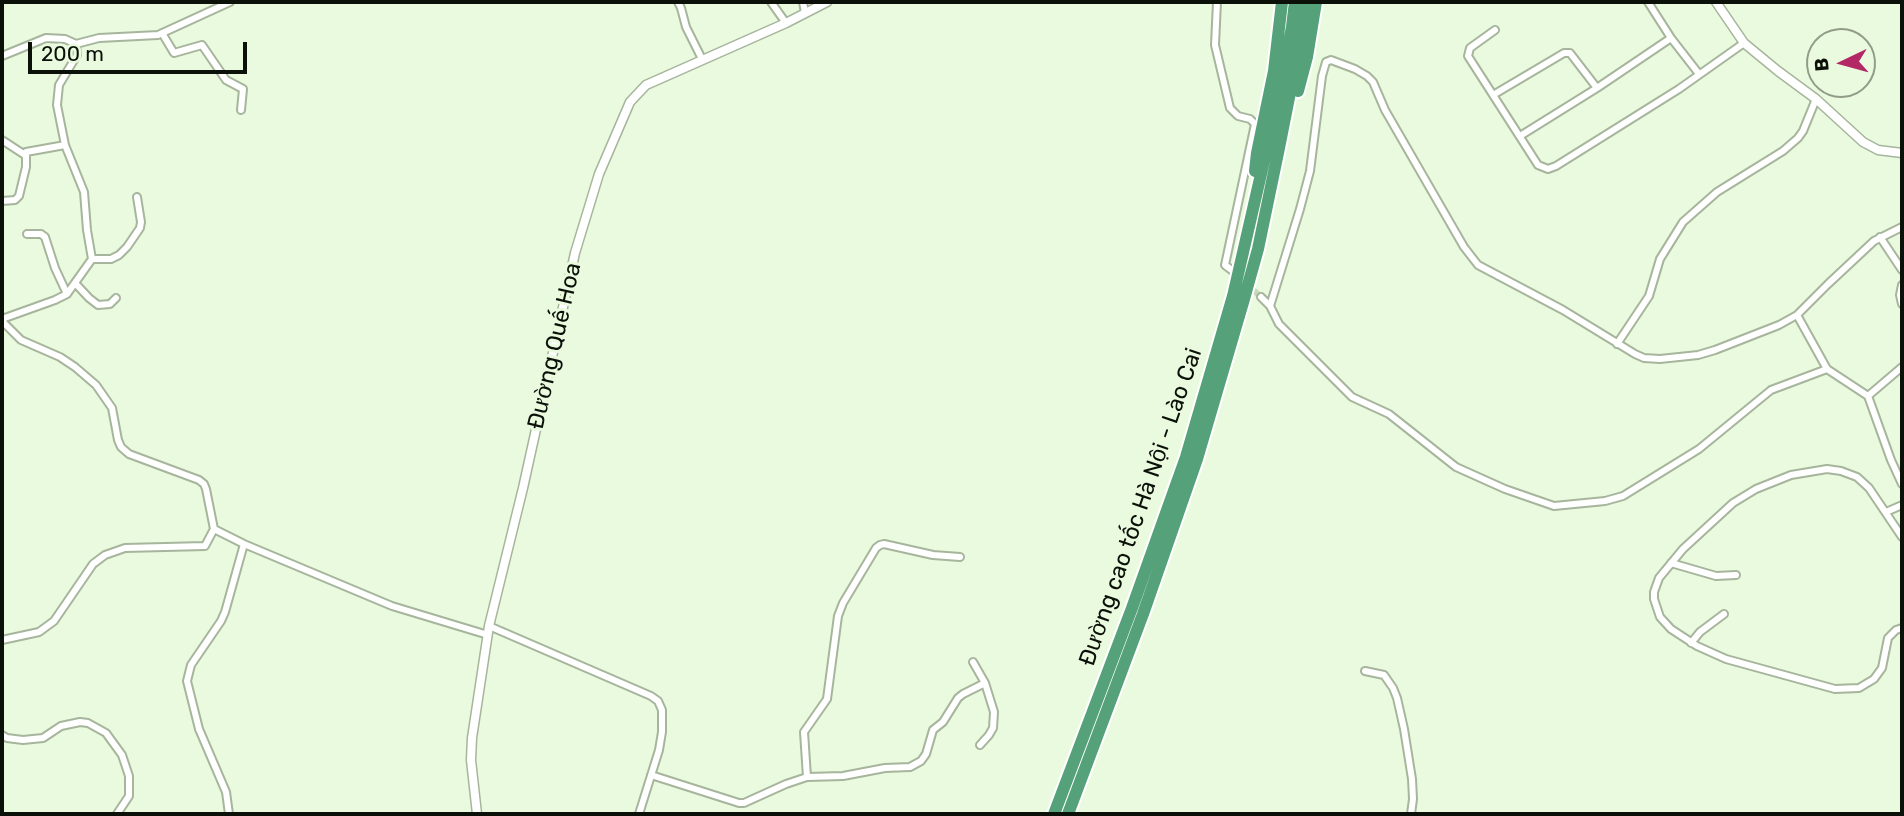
<!DOCTYPE html>
<meta charset="utf-8">
<style>
body{margin:0}
#map{position:relative;width:1904px;height:816px;overflow:hidden;background:#eafadf;font-family:Rubik,sans-serif}
canvas{display:block}
.frame{position:absolute;inset:0;border:4px solid #0b1008;pointer-events:none}
.north{position:absolute;left:1806px;top:28px;width:70px;height:70px;box-sizing:border-box;background:#eafadf;border:2px solid #919c89;border-radius:50%;rotate:265deg;font-size:19px;font-weight:700;line-height:28px;text-align:center;color:#0b1008}
.north::after{content:'';display:block;margin:auto;width:24px;height:32px;background:#b32966;clip-path:polygon(50% 0,100% 100%,50% 72%,0 100%)}
.scale{position:absolute;left:28px;top:42px;width:219px;height:32px;box-sizing:border-box;border:4px solid #0b1008;border-top:0;padding-left:9px;font-size:21px;line-height:24px;white-space:nowrap;color:#0b1008;-webkit-text-stroke:5px #eafadf;paint-order:stroke}
</style>
<div id="map">
<canvas width="1904" height="816"></canvas>
<div class="frame"></div>
<div class="north">B</div>
<div class="scale">200 m</div>
</div>
<script>
const ctx = document.querySelector('canvas').getContext('2d');
ctx.lineJoin = 'round';
const poly = rows => new Path2D(rows.map(r => 'M' + r).join(''));
function stroke(path, color, width, dash) { ctx.strokeStyle = color; ctx.lineWidth = width; ctx.lineCap = dash ? 'butt' : 'round'; ctx.setLineDash(dash || []); ctx.stroke(path); }
function drawText(font, color, halo, rows, align = 'center') {
  ctx.font = font + ' Rubik,sans-serif'; ctx.lineWidth = 6; ctx.setLineDash([]); ctx.textBaseline = 'middle'; ctx.strokeStyle = halo; ctx.fillStyle = color; for (const [text, x, y, turn = 0] of rows) {
    ctx.save(); ctx.translate(x, y); ctx.rotate((+turn || 0) * Math.PI / 180); ctx.textAlign = isNaN(turn) ? turn : align; if (halo) ctx.strokeText(text, 0, 0); ctx.fillText(text, 0, 0); ctx.restore();
  }
}
stroke(poly([
 [1247,284,1261,297]
]), '#c9d7bf', 6, [6, 3]);
const minor = poly([
 [678,2,681,8,686,27,702,59],
 [771,2,786,23],
 [803,2,805,13],
 [1217,2,1215,45,1230,108,1238,116,1250,119,1255,124,1225,265,1238,275],
 [1648,2,1671,38],
 [1495,30,1470,48,1468,56,1538,165,1548,169,1556,166,1679,89,1744,43],
 [162,33,174,53,202,45,226,80,243,89,241,110],
 [2,56,46,38,65,39,76,44,99,38,158,35,230,2],
 [1493,95,1564,53,1570,53,1597,88,1671,38,1699,74],
 [1520,136,1597,88],
 [2,140,25,155],
 [2,201,15,200,19,196,26,167,26,152,65,145],
 [27,234,41,234,45,237,55,268,67,294],
 [1880,237,1902,270],
 [92,259,111,259,119,255,127,247,140,228,141,222,137,197],
 [75,283,89,298,98,305,110,304,116,298],
 [1902,285,1900,295,1902,304],
 [1261,297,1270,306,1279,324,1352,397,1389,414,1456,467,1505,489,1554,506,1605,501,1623,496,1699,449,1771,390,1827,369],
 [1270,306,1300,209,1310,171,1322,76,1326,62,1331,60,1355,69,1367,76,1373,82,1385,110,1464,247,1478,265,1563,310,1635,354,1644,358,1660,359,1698,355,1715,350,1779,325,1797,315,1828,284,1874,241,1902,227],
 [1797,315,1827,369,1868,396,1891,460,1902,484],
 [2,319,55,300,67,294,92,259,87,230,84,192,65,145,57,105,59,85,77,55,76,44],
 [2,321,21,340,60,357,75,367,96,385,112,408,118,440,121,447,129,454,199,480,204,484,206,489,214,529,244,544,392,606,488,635],
 [1617,344,1649,296,1660,259,1683,222,1717,192,1783,151,1798,138,1803,131,1816,99],
 [1868,396,1902,367],
 [1886,512,1902,505],
 [1902,537,1869,488,1857,477,1841,471,1827,469,1791,475,1756,489,1733,503,1683,549,1659,578,1654,592,1654,599,1660,617,1671,629,1697,646,1726,659,1835,689,1859,688,1874,679,1882,668,1888,638,1896,630,1902,628],
 [1671,563,1716,576,1736,575],
 [489,626,651,696,658,701,662,710,662,732,659,750,639,814],
 [2,640,39,632,54,621,93,564,105,555,125,548,205,546,214,529],
 [1691,643,1700,632,1724,614],
 [973,662,985,683,994,712,993,728,989,735,980,745],
 [1365,671,1384,675,1393,688,1397,698,1404,729,1412,779,1413,799,1411,814],
 [2,735,7,738,23,740,43,738,61,726,80,722,88,723,106,733,122,755,129,776,129,796,117,814],
 [651,775,739,803,744,803,786,784,807,777,843,776,885,768,910,767,921,761,926,754,933,730,943,722,958,698,963,694,985,683],
 [807,777,804,732,827,699,838,616,843,603,876,548,880,545,884,544,933,555,960,557],
 [229,814,226,792,199,729,187,681,191,665,221,621,225,612,244,544]
]);
const tertiary = poly([
 [1716,2,1744,43,1778,71,1816,99,1863,142,1878,150,1902,153],
 [477,814,471,760,472,738,489,626,523,488,575,253,599,174,630,102,646,85,786,23,827,2]
]);
const motorway = poly([
 [1298,91,1307,57,1316,2],
 [1255,171,1257,153,1274,71,1282,2],
 [1054,814,1132,608,1186,457,1233,296,1278,100,1292,27,1295,2],
 [1068,814,1143,614,1197,459,1244,299,1258,249,1279,148,1303,27,1305,2]
]);
stroke(minor, '#a6b59c', 10);
stroke(tertiary, '#a6b59c', 11);
stroke(motorway, '#fff', 16);
stroke(minor, '#fff', 6);
stroke(tertiary, '#fff', 8);
stroke(motorway, '#55a27a', 12);
drawText('23px', '#0b1008', '#eafadf', [
 ["Đường Quế Hoa",555,346,-77],
 ["Đường cao tốc Hà Nội - Lào Cai",1141,507,-71]
]);
</script>
